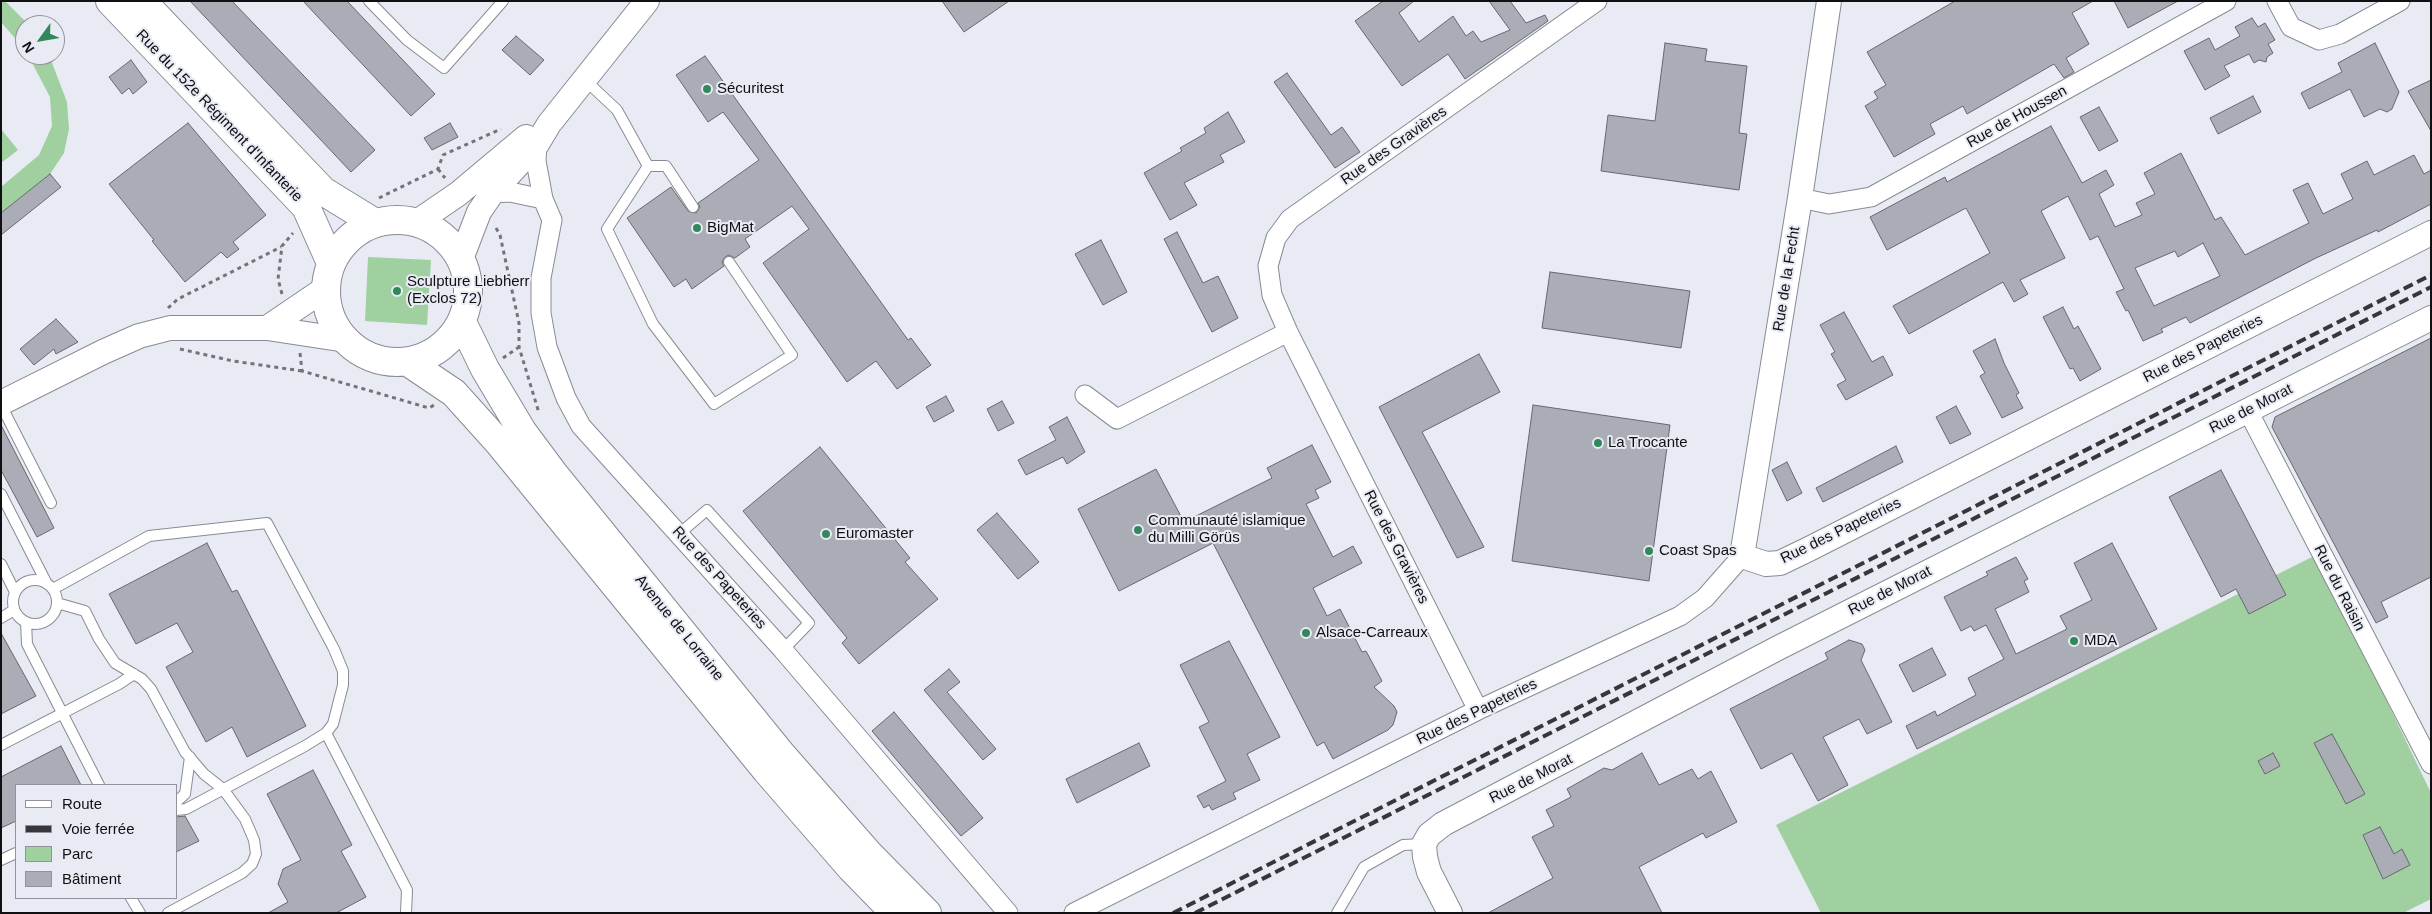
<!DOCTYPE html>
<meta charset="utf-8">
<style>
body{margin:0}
#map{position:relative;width:2432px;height:914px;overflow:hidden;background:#e9ebf4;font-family:Arial,sans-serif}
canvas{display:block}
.frame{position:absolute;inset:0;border:2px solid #101013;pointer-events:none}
.legend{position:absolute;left:15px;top:784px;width:162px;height:115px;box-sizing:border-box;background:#e9ebf4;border:1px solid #92939a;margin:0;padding:6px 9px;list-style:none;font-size:15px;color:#101013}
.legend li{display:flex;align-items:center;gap:10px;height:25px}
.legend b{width:25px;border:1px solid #92939a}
.north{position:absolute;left:15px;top:15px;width:50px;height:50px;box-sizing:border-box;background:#e9ebf4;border:1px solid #92939a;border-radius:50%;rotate:238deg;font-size:14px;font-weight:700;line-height:20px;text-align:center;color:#101013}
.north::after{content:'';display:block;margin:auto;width:18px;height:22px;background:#33885b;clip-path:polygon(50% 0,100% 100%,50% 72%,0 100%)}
</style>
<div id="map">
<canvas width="2432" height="914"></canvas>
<div class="frame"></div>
<ul class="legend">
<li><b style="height:6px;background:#fff"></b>Route</li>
<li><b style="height:6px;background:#37373b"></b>Voie ferrée</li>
<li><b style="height:14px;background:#a0cfa0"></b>Parc</li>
<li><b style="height:14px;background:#aaadb5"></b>Bâtiment</li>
</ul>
<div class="north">N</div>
</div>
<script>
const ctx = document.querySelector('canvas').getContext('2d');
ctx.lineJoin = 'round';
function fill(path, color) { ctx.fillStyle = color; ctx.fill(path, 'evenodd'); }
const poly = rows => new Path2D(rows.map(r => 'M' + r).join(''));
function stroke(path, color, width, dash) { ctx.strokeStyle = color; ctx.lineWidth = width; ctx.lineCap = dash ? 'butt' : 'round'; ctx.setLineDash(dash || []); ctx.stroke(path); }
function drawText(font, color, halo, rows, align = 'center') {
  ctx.font = font + ' Arial,sans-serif'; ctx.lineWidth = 4; ctx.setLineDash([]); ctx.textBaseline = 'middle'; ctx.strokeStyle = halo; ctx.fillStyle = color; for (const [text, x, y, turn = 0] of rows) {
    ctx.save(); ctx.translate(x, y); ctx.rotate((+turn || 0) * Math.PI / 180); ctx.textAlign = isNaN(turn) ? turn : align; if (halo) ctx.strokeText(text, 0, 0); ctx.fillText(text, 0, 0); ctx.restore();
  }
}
fill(poly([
 [1,1,5,1,29,25,25,25,25,50,1,22],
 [28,55,49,55,67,102,69,129,64,153,50,174,1,213,1,187,39,155,52,126,50,97],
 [1,129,18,150,1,163],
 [368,257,431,260,427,325,365,321],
 [2314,556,2368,662,2431,793,2431,899,2403,913,1821,913,1776,825]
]), '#a0cfa0');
const building = poly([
 [190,1,232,1,375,150,351,172,190,1],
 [303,1,347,1,435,94,411,116,303,1],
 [942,1,1009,1,964,32,942,1],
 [1383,1,1414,1,1399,13,1419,42,1453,16,1466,36,1473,31,1481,42,1510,30,1489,1,1510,1,1526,23,1545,15,1548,21,1465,79,1448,54,1402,86,1355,21,1383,1],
 [1955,1,2093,1,2072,13,2089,44,2066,58,2074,72,2064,78,2054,64,1967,114,1963,106,1930,124,1935,134,1894,157,1865,106,1878,98,1874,92,1886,85,1867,52,1955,1],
 [2114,1,2178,1,2128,28,2114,1],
 [2252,18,2258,27,2265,23,2275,40,2268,44,2273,53,2267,57,2266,62,2259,60,2254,63,2249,54,2224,66,2230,76,2205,90,2184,51,2209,38,2215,50,2240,36,2235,27,2252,18],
 [516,36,544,60,530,75,502,50,516,36],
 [1665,43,1707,49,1705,61,1747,66,1739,133,1747,134,1739,190,1601,171,1608,115,1655,121,1665,43],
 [2375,43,2399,92,2392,109,2387,112,2380,109,2364,117,2350,89,2309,109,2301,93,2342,72,2338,63,2375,43],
 [705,56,908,340,911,338,931,365,897,389,876,361,847,382,763,263,809,229,792,206,745,239,750,247,735,258,729,255,725,257,722,262,724,266,692,289,686,279,674,287,627,218,671,187,688,211,696,213,700,207,698,203,759,160,723,112,708,122,676,75,705,56],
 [131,60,147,82,133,94,129,88,122,94,109,77,131,60],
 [1287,73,1331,135,1342,127,1360,152,1335,168,1274,82,1287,73],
 [2431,80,2431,131,2408,91,2431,80],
 [2253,96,2261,112,2218,134,2210,118,2253,96],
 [2099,107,2118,141,2099,151,2080,117,2099,107],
 [1228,112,1245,142,1220,155,1224,162,1184,183,1197,205,1170,220,1144,173,1182,151,1180,148,1206,133,1204,128,1228,112],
 [188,123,266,215,233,242,239,249,227,258,221,252,185,282,152,241,154,240,109,184,188,123],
 [450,123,458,137,432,150,424,138,450,123],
 [2051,126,2082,183,2106,170,2114,185,2099,194,2115,227,2142,215,2136,203,2155,194,2144,173,2181,153,2215,220,2221,217,2245,255,2309,223,2293,190,2308,183,2323,214,2353,199,2341,174,2367,161,2374,175,2414,155,2424,174,2431,170,2431,204,2378,232,2377,230,2316,258,2190,323,2186,317,2161,329,2163,332,2143,341,2128,310,2126,311,2116,292,2124,289,2098,236,2090,240,2068,196,2041,211,2065,258,2020,280,2028,294,2014,302,2003,282,1909,334,1893,306,1990,253,1966,208,1887,250,1870,217,1945,177,1947,182,2051,126],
 [2203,243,2220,276,2154,306,2135,268,2175,251,2178,257,2203,243],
 [50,174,61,187,1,235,1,213,50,174],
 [1177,232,1203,283,1218,276,1238,318,1212,332,1164,239,1177,232],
 [1101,240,1127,292,1103,305,1075,254,1101,240],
 [1550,272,1690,291,1681,348,1542,328,1550,272],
 [2063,307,2074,329,2078,326,2101,369,2080,381,2073,368,2070,369,2043,317,2063,307],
 [1844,312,1872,362,1883,356,1893,375,1846,400,1837,385,1846,380,1831,354,1835,352,1820,325,1844,312],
 [56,319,78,342,56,354,54,349,34,365,20,349,56,319],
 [2431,338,2431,577,2381,602,2388,617,2376,623,2272,427,2275,417,2431,338],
 [1995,339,2004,363,2019,393,2016,395,2023,408,2002,418,1980,376,1985,373,1973,351,1995,339],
 [1479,354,1500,392,1422,432,1484,547,1457,558,1379,407,1479,354],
 [946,396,954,411,934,422,926,407,946,396],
 [1002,401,1014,423,998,431,987,409,1002,401],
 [1533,405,1670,425,1649,581,1512,561,1533,405],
 [1956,406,1971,434,1950,444,1936,417,1956,406],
 [1067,417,1085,452,1067,464,1063,457,1026,475,1018,460,1056,440,1049,427,1067,417],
 [1,425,54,528,37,537,1,470,1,425],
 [1312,445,1331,482,1315,490,1319,498,1306,504,1333,557,1353,546,1362,563,1313,588,1327,616,1340,609,1362,652,1366,651,1382,681,1374,687,1394,706,1397,712,1393,725,1388,730,1333,759,1324,742,1317,746,1213,543,1119,591,1078,509,1156,469,1184,522,1272,478,1267,468,1312,445],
 [1896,446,1903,462,1823,502,1816,488,1896,446],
 [820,447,910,558,905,562,938,599,859,664,842,643,847,638,743,511,820,447],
 [1787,462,1802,493,1787,501,1772,470,1787,462],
 [2221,470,2286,595,2249,614,2236,589,2221,597,2169,497,2221,470],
 [997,513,1039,562,1018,579,977,530,997,513],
 [207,543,232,592,237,590,306,726,247,757,232,727,206,742,166,667,193,652,177,623,136,644,109,594,207,543],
 [2112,543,2157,629,1917,749,1906,726,1935,711,1937,716,1976,695,1968,678,2004,659,1986,625,1974,631,1971,626,1961,631,1944,597,1988,575,1986,572,2016,557,2028,579,2024,581,2029,592,1995,609,2016,654,2067,629,2060,616,2092,600,2074,563,2112,543],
 [1,633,36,696,1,714,1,633],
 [1849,640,1862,644,1865,650,1861,660,1892,722,1867,734,1859,719,1823,737,1848,785,1818,801,1792,753,1761,769,1730,709,1828,659,1825,653,1849,640],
 [1229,641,1280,737,1247,754,1260,780,1233,793,1236,799,1212,810,1209,805,1204,808,1197,796,1226,781,1199,727,1209,722,1180,665,1229,641],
 [1932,648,1946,675,1913,692,1899,665,1932,648],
 [949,669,960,682,947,692,996,749,983,760,924,690,949,669],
 [894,712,983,818,961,836,872,731,894,712],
 [2332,734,2365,794,2346,804,2314,743,2332,734],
 [1139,743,1150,766,1077,803,1066,779,1139,743],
 [61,746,81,785,16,785,16,821,1,828,1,777,61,746],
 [1642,753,1659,785,1692,769,1698,779,1711,771,1737,822,1706,838,1703,833,1639,867,1662,913,1488,913,1553,878,1532,837,1554,826,1546,810,1571,797,1567,789,1604,768,1612,770,1642,753],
 [2273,753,2280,766,2265,774,2258,761,2273,753],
 [313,770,352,845,341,851,366,897,336,913,268,913,288,902,278,884,283,869,301,860,267,794,313,770],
 [185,816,199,841,176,852,176,817,185,816],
 [2380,827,2394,854,2402,849,2410,865,2383,879,2363,835,2380,827]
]);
fill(building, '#aaadb5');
stroke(building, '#66686f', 1);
const service = poly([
 [369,1,407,40,444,68,503,1],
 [584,79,617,110,648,166,607,229,653,324,714,404,792,355,729,262],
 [648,166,666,166,693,207],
 [1,405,51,503],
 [1,494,47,584],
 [679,534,707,510,809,623,783,650],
 [1,564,15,592],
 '13 602a22 22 0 1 1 44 0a22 22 0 1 1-44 0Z',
 [53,589,149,536,267,523,334,649,343,671,343,685,333,724,326,733,305,746,186,809,176,810],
 [57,603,85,611,99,639,115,663,142,679,151,689,185,752,204,774,223,789,245,819,254,840,256,854,252,864,242,873,168,913],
 [1,618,14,610],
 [26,622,27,644,99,785],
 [326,733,407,890,406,913],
 [1,745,119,684,134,674],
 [176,802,185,794,190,757],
 [1,860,16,853],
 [131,898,140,913],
 [1337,913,1364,867,1403,845,1424,844]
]);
const minor = poly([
 [2277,1,2291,27,2319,40,2340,34,2400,1],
 [537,144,536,161,543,199,552,220,541,278,541,313,547,347,566,398,581,426,783,650,1008,913],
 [492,193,510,192,543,199],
 [1800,198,1829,204,1871,197,2226,1],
 [1085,395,1117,419,1288,332],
 [2248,411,2431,764],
 [1478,710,1288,332,1272,295,1268,266,1276,238,1290,219,1597,1],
 [1074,913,1478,710,1680,616,1705,598,1742,556]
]);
const tertiary = poly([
 [1829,1,1800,198,1742,556,1766,564,1780,563,1809,549,2431,233],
 [417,222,458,194,526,137],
 [461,259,479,212,492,193,537,144,549,124,647,1],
 [267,328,326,288],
 [1,403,103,352,139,336,170,328,267,328,346,340],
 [1450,913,1429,872,1425,857,1424,844,1429,835,1443,824,1778,648,2431,318]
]);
const primary = poly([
 [110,1,306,207,331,263],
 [142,1,323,191,375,223],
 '326 291a71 71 0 1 1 142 0a71 71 0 1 1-142 0Z',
 [462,322,485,369,522,431,554,474,782,755,868,853,927,913],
 [408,362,454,393,499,443,766,770,851,868,895,913]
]);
stroke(service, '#888b93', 12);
stroke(minor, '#888b93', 21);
stroke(tertiary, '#888b93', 26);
stroke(primary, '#888b93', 30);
stroke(poly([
 [438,169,445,178],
 [379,198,438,169,443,155,501,129],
 [496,228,500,235,519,323,519,347,539,413],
 [282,294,278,279,282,246,293,233],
 [168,308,178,299,281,247],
 [180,349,233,361,302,371],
 [300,353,302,371,429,408,434,405],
 [503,358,519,347]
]), '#73747a', 3, [4, 4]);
stroke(service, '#fff', 10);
stroke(minor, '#fff', 19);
stroke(tertiary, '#fff', 24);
stroke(primary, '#fff', 28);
stroke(poly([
 [1173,913,2431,275],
 [1195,913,2431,287]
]), '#37373b', 4, [10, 5]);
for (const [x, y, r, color] of [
 [707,89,5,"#33885b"],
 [697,228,5,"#33885b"],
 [397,291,5,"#33885b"],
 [1598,443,5,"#33885b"],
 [1138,530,5,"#33885b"],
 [826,534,5,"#33885b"],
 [1649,551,5,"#33885b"],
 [1306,633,5,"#33885b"],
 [2074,641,5,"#33885b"]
]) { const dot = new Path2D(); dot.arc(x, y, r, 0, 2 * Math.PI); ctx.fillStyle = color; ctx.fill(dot); stroke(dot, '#e9ebf4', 2); }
drawText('15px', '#101013', '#e9ebf4', [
 ["Sécuritest",717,89],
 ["BigMat",707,228],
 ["Sculpture Liebherr",407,282],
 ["(Exclos 72)",407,299],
 ["La Trocante",1608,443],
 ["Communauté islamique",1148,521],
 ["du Milli Görüs",1148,538],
 ["Euromaster",836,534],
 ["Coast Spas",1659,551],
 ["Alsace-Carreaux",1316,633],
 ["MDA",2084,641]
], 'left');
drawText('15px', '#101013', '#e9ebf4', [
 ["Rue du 152e Régiment d'Infanterie",219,116,46],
 ["Rue de Houssen",2017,117,-29],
 ["Rue des Gravières",1394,146,-35],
 ["Rue de la Fecht",1787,279,-81],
 ["Rue des Papeteries",2203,349,-27],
 ["Rue de Morat",2251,409,-27],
 ["Rue des Papeteries",1841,531,-26],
 ["Rue des Gravières",1396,547,63],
 ["Rue des Papeteries",719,578,48],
 ["Rue du Raisin",2339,588,63],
 ["Rue de Morat",1890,591,-27],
 ["Avenue de Lorraine",679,628,51],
 ["Rue des Papeteries",1477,712,-26],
 ["Rue de Morat",1531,779,-27]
]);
</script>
